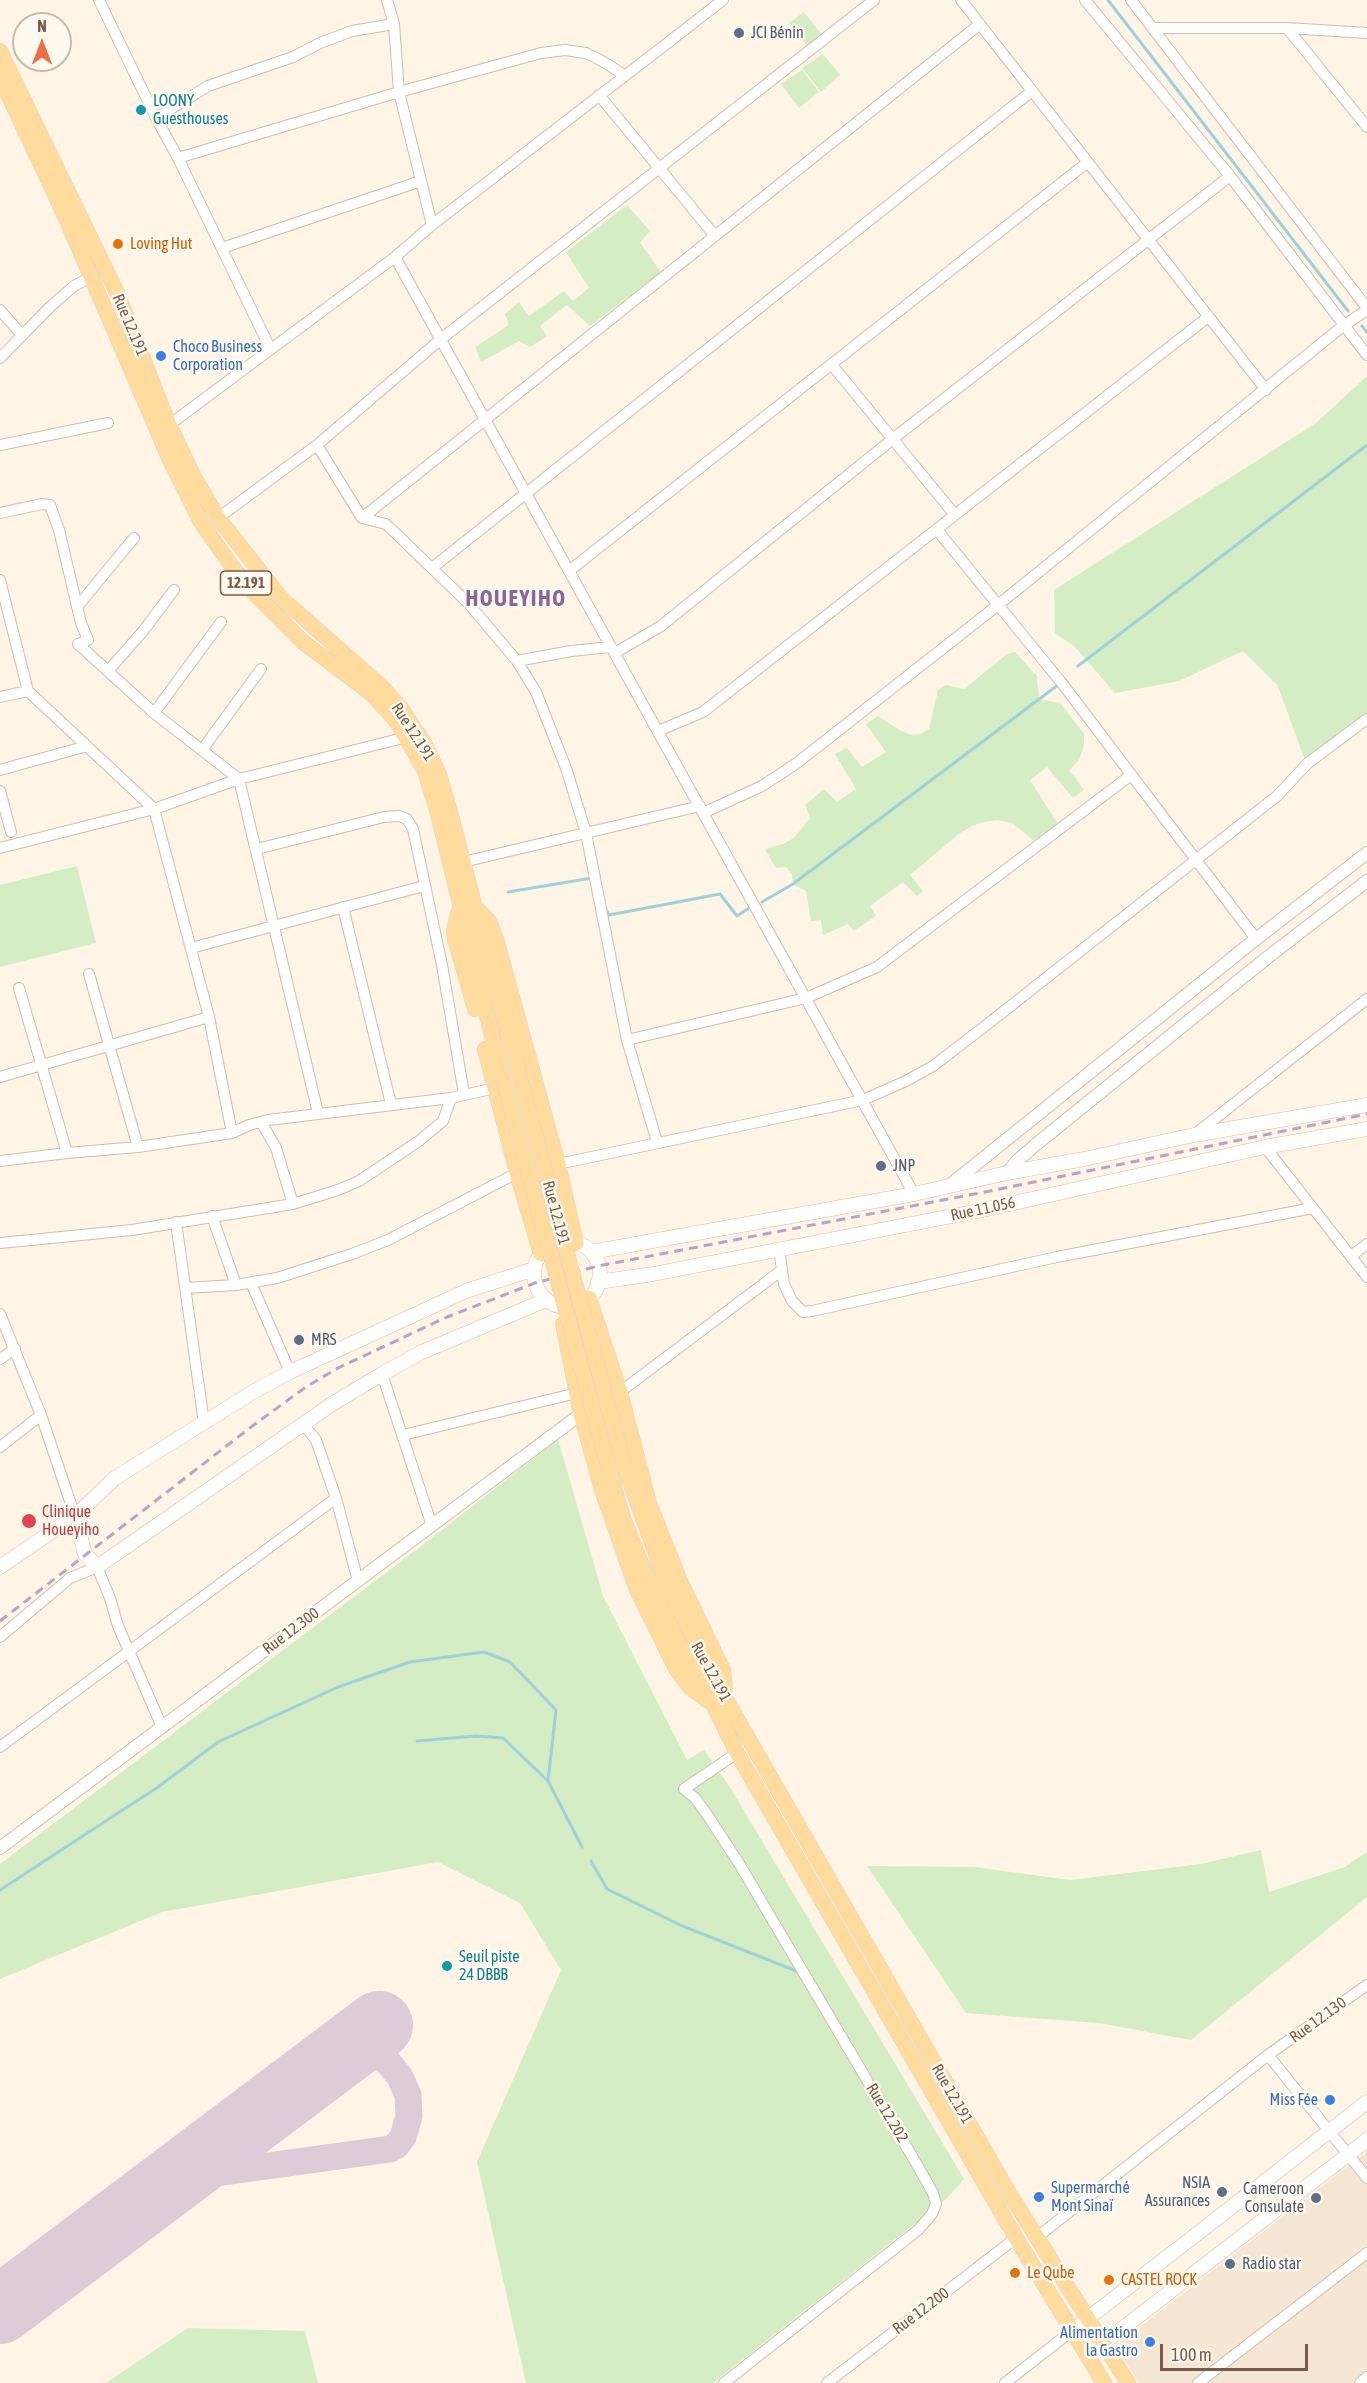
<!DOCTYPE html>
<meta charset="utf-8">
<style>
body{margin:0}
#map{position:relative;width:1367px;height:2383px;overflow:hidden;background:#fef5e7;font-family:"Asap Condensed",sans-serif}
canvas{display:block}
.north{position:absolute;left:12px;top:12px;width:60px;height:60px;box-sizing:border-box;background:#fff9ef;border:2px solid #c9baad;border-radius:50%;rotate:0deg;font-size:16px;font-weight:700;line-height:24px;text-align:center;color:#795b49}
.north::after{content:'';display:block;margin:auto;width:21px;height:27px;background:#ee6d46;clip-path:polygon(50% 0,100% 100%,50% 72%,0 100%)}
.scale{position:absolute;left:1160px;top:2344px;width:148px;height:27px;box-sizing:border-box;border:3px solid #795b49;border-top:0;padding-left:8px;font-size:18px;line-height:21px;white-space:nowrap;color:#795b49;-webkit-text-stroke:4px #fff9ef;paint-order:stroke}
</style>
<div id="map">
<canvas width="1367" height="2383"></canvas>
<div class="north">N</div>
<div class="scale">100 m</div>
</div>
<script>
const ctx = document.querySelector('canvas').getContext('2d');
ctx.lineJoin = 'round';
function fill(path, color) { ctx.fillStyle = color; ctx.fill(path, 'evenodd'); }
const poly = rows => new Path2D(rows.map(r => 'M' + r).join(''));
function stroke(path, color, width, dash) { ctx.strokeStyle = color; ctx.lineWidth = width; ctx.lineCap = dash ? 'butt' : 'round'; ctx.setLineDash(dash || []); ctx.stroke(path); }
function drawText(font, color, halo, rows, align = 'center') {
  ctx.font = font + ' "Asap Condensed",sans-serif'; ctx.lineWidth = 5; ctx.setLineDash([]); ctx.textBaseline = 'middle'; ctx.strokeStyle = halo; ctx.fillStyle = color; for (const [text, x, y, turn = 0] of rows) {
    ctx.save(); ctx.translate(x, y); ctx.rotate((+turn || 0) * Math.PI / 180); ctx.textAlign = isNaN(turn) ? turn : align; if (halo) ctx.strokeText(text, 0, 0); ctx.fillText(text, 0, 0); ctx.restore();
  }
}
fill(poly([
 [1367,2151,1367,2383,1139,2383,1115,2346]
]), '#f6e7d5');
fill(poly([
 [804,12,822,35,809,49,789,23],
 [823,54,840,75,821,92,802,68],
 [802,70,819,92,799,108,781,84],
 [627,205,650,231,640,243,661,272,590,326,567,305,540,326,547,336,530,347,519,341,481,362,475,347,509,325,505,314,519,302,529,316,564,291,573,301,589,288,566,252],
 [1367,376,1367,716,1306,763,1278,686,1243,651,1179,681,1115,693,1074,646,1055,633,1054,590,1316,423],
 [1015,652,1037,676,1039,699,1060,703,1084,734,1084,746,1079,760,1069,770,1084,790,1073,798,1047,767,1030,780,1058,824,1034,841,1012,823,998,820,983,822,972,826,960,833,910,875,923,891,917,896,903,882,870,906,876,916,854,931,848,924,823,935,821,920,811,921,806,891,793,884,792,874,786,867,776,868,765,849,783,844,794,838,810,818,805,805,824,789,837,802,856,789,835,754,847,748,862,767,886,752,866,724,878,716,901,731,912,735,921,734,929,729,938,690,946,685,964,689,1007,654],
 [77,866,96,943,0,967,0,885],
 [558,1439,603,1596,687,1760,704,1750,731,1789,964,2179,945,2200,713,2383,526,2383,477,2162,561,1970,520,1903,438,1862,162,1912,0,1979,0,1864,441,1531],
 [1261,1850,1269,1892,1345,1867,1367,1852,1367,1897,1191,2040,1099,2023,966,2013,867,1866,974,1867,1070,1880,1201,1864],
 [188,2328,305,2331,318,2383,106,2383]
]), '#d4edc4');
stroke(poly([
 [1108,0,1348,311],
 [1362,326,1367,332],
 [1078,666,1367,445],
 [508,892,592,878],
 [762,902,793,884,1058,685],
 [605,908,609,915,720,894,737,916,752,906],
 [417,1741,476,1736,503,1738,548,1781],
 [591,1861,607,1889,680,1925,799,1972],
 [0,1890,158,1787,218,1742,338,1687,410,1662,484,1652,510,1662,556,1710,548,1781,582,1847]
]), '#9fd1db', 3);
stroke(poly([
 [166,2185,195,2176,390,2149,397,2145,403,2137,409,2116,408,2095,400,2077,388,2062,372,2051,352,2045,334,2045,315,2051,299,2062,287,2078,281,2095,274,2104]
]), '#dbccd8', 27);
stroke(poly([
 [0,2310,379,2025]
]), '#dbccd8', 68);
const minor = poly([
 [99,0,156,118,178,158,270,348],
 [387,0,394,24,399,92,432,225],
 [961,0,1266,390],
 [1085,0,1230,176,1367,355],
 [1131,0,1367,308],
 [1152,28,1287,28,1367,33],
 [1287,28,1367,127],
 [599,95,715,236],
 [156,118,208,86,293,57,320,43,352,31,394,24],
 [178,158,399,92,541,53,565,50,586,53,604,62,624,75],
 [222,248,421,181],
 [395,257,914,1194],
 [0,310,22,335],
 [0,358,51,306,74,286,91,277],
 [832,365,955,515],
 [169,425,395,257,432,225,723,0],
 [0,445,108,423],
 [317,445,362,518,386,524,468,603,517,661,536,692,566,768,586,833,627,1040,657,1142],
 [0,513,42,504,50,505,59,530,81,623,88,640,78,644,154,713,239,779,318,1113],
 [218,518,317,445,441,339,874,0],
 [362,518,980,24],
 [937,530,1061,682,1256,939],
 [432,568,1032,91],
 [569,571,1088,162],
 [0,580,28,691,154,809,209,1017,232,1133],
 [77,607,134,538],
 [615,653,661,626,894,438,1230,176],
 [517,661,571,651,611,647],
 [108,671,144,630,174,590],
 [0,697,28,691],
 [154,713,221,622],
 [658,731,703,712,1208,317],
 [202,750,261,669],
 [0,770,87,746],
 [0,791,11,832],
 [703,813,762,786,797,763,998,605,1343,326,1367,310],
 [0,848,154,809,239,779,407,737],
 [257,849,384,817,399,816,407,819,413,829,442,965,464,1094],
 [463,862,700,806],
 [343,907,391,1104],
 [191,948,424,886],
 [89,974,138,1147],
 [19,988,67,1153],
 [627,1040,806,998,877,967,1131,775],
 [0,1077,209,1017],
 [261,1122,276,1148,293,1204],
 [1194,1135,1367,999],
 [1265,1147,1367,1277],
 [0,1161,67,1153,138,1147,232,1133,249,1125,268,1120,451,1098,495,1088],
 [558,1164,863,1100,906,1081,933,1066,989,1023,1277,796,1308,763,1367,719],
 [212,1216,236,1285],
 [176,1222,204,1423],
 [0,1243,132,1230,293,1204,338,1190,359,1181,419,1141,443,1121,451,1098],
 [779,1249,784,1284,792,1301,803,1312,812,1311,1057,1257,1313,1208],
 [1351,1256,1367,1244],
 [251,1283,290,1372],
 [185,1288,236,1285,277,1278,352,1254,388,1240,517,1173],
 [0,1314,41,1415,75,1516],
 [0,1359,15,1349],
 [382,1374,432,1526],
 [620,1392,782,1270],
 [303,1424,316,1440,336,1498,358,1581],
 [403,1435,577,1393],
 [0,1447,41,1415],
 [0,1637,70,1578,97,1567,110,1598,118,1626,162,1727],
 [0,1747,336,1498],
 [1268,2055,1367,2178],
 [1036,2238,1268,2055,1367,1985],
 [724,2383,918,2230,932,2214,936,2204,933,2193,916,2163,740,1865,706,1813,695,1798,684,1789,737,1753],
 [827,2383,1016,2238],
 [1005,2383,1073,2330],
 [1198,2383,1367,2253],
 [1360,2383,1367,2377]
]);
const tertiary = poly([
 [1007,1173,1019,1159,1039,1142,1268,957,1367,881],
 [950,1185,1256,939,1367,853],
 [0,1848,581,1414]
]);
const secondary = poly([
 '534 1274a33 33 0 1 1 66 0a33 33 0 1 1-66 0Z',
 [591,1252,914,1194,1007,1173,1084,1159,1194,1135,1367,1105],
 [598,1282,653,1274,978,1211,1265,1147,1367,1129],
 [75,1516,85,1554,97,1567,332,1404,382,1374,422,1352,546,1300],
 [0,1567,75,1516,115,1478,253,1392,290,1372,466,1291,534,1269],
 [1073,2330,1367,2102],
 [1088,2355,1367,2140]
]);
const primary = poly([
 [0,51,118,295,169,425,194,477,218,518,281,598,381,686,400,707,424,743,439,774,449,808,515,1060],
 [0,77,65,216,170,460,201,522,233,568,255,594,303,642,371,693,397,722,425,771,438,814,499,1064],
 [475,907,489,921,497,942,558,1164,576,1243],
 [458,913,454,931,455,939,475,1009],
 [485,1049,517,1173,541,1254],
 [589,1298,620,1392,649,1503,680,1581,723,1670,725,1690],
 [563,1324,581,1414,603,1493,637,1590,676,1669,691,1688,708,1701],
 [624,1465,664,1577,705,1663,1009,2193,1128,2383],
 [609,1469,623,1518,645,1572,679,1645,713,1704,737,1753,1016,2238,1104,2383]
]);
stroke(minor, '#d0bdac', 12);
stroke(tertiary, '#d0bdac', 14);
stroke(secondary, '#d6bfab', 15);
stroke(primary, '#dcd4d0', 16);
stroke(minor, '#fff', 10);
stroke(tertiary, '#fff', 12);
stroke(secondary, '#fff', 14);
stroke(primary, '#ffdc9d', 15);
stroke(poly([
 [0,1621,255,1424,306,1387,338,1368,447,1317,535,1283,598,1266,985,1192,1367,1114]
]), '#b8a4c9', 3, [9, 6]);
const primaryBridge = poly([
 [515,1060,624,1465],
 [499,1064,609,1469]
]);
stroke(primaryBridge, '#dcd4d0', 16, []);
stroke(primaryBridge, '#ffdc9d', 15);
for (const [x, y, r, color] of [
 [739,33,6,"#5c6f8a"],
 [141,110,6,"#0f9aa8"],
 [118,244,6,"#e8710a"],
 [161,356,6,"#3f7fe0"],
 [881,1166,6,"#5c6f8a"],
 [299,1340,6,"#5c6f8a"],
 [29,1521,8,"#e0444e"],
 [447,1966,6,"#0f9aa8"],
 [1330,2100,6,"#3f7fe0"],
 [1222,2192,6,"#5c6f8a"],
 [1039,2197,6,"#3f7fe0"],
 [1316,2198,6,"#5c6f8a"],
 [1230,2264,6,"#5c6f8a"],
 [1015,2273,6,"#e8710a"],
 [1109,2280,6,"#e8710a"],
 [1150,2342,6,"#3f7fe0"]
]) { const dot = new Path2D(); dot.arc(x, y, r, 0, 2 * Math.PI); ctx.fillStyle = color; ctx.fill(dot); stroke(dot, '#fff9ef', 2); }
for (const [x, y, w] of [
 [246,583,51]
]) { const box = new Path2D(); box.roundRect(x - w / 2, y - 12, w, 24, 4.5); ctx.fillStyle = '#fff9ef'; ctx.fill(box); stroke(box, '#795b49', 1.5); }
drawText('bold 15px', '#795b49', null, [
 ["12.191",246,583]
]);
drawText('16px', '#4e5e75', '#fff9ef', [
 ["JCI Bénin",751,33],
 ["JNP",893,1166],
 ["MRS",311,1340],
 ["NSIA",1210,2183,"right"],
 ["Assurances",1210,2201,"right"],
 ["Cameroon",1304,2189,"right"],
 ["Consulate",1304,2207,"right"],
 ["Radio star",1242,2264]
], 'left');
drawText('16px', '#0d838f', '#fff9ef', [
 ["LOONY",153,101],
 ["Guesthouses",153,119],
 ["Seuil piste",459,1957],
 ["24 DBBB",459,1975]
], 'left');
drawText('16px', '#c56008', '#fff9ef', [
 ["Loving Hut",130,244],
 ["Le Qube",1027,2273],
 ["CASTEL ROCK",1121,2280]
], 'left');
drawText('16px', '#795b49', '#fff9ef', [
 ["Rue 12.191",130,325,67],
 ["Rue 12.191",413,732,57],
 ["Rue 11.056",983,1209,-12],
 ["Rue 12.191",556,1213,75],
 ["Rue 12.300",291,1631,-37],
 ["Rue 12.191",711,1672,61],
 ["Rue 12.130",1318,2020,-36],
 ["Rue 12.191",952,2094,60],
 ["Rue 12.202",887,2113,59],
 ["Rue 12.200",921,2311,-37]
]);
drawText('16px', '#366cbe', '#fff9ef', [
 ["Choco Business",173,347],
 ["Corporation",173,365],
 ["Miss Fée",1318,2100,"right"],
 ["Supermarché",1051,2188],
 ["Mont Sinaï",1051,2206],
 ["Alimentation",1138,2333,"right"],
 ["la Gastro",1138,2351,"right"]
], 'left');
drawText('16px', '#be3a42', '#fff9ef', [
 ["Clinique",42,1512],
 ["Houeyiho",42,1530]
], 'left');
ctx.letterSpacing = '1.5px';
drawText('bold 22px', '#8b659d', '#fff9ef', [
 ["HOUEYIHO",516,599]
]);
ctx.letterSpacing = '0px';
</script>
